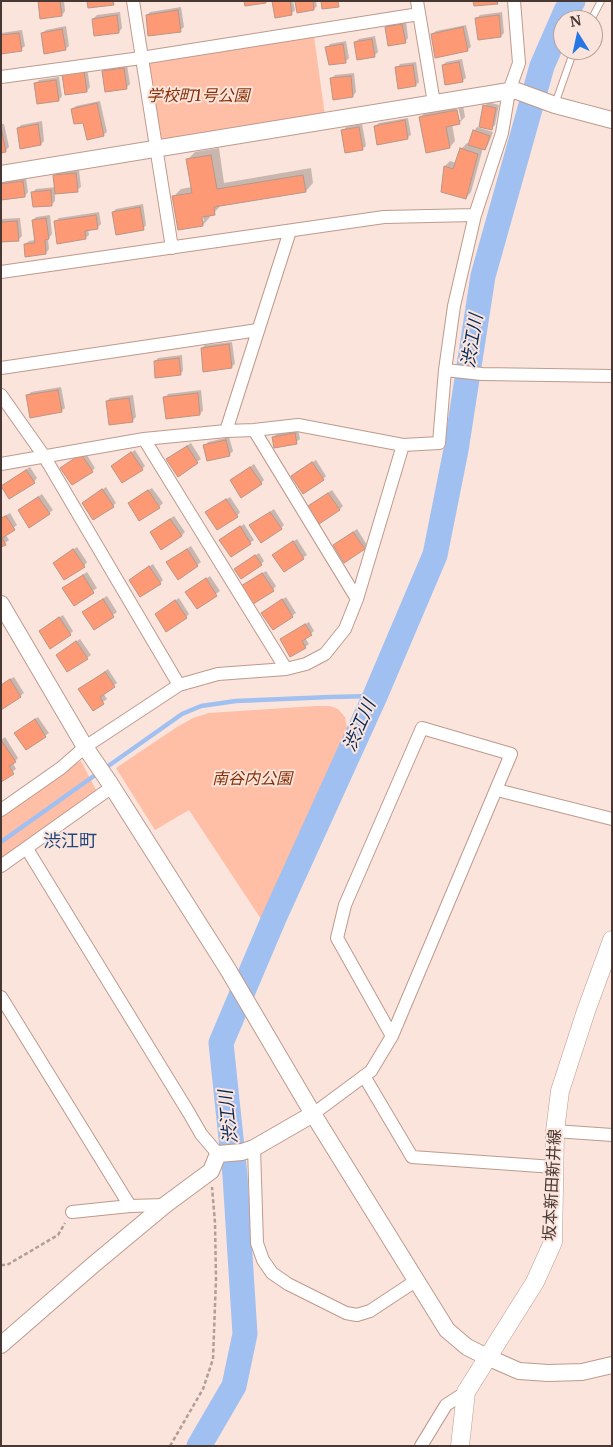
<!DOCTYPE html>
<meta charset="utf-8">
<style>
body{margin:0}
#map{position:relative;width:613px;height:1447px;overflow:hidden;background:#fbe4db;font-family:Merriweather,serif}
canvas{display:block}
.frame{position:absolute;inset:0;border:2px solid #473833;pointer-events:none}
.north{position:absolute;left:553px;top:10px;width:50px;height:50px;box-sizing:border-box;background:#fbe4db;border:1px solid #b39f98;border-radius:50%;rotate:350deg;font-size:14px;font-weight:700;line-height:20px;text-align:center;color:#473833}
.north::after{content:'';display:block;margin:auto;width:18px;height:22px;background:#2578e3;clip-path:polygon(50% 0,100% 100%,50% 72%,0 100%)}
</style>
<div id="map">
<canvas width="613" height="1447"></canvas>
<div class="frame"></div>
<div class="north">N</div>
</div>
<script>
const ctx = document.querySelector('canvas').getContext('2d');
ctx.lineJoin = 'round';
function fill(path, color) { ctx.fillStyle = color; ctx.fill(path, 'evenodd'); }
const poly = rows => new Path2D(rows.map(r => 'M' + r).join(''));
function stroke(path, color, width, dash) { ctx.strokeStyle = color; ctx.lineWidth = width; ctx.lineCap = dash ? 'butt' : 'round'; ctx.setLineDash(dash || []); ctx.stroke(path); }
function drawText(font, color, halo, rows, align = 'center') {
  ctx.font = font + ' Merriweather,"Noto Sans JP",serif'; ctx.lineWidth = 4; ctx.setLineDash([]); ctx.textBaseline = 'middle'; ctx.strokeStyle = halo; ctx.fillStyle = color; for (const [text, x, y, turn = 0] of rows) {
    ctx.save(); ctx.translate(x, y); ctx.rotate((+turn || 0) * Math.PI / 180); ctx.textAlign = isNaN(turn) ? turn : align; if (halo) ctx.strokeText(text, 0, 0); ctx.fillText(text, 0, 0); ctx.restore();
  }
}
fill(poly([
 [314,36,325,116,161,143,148,63],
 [316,706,330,706,338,709,345,717,348,735,263,922,189,810,155,830,116,768,177,727,193,718,209,713],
 [81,761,96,790,1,858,1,805]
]), '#ffbea6');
fill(poly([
 [39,1,64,1,65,11,62,15],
 [274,1,293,1,295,10,291,14],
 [296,1,316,1,317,6,314,9],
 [181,7,184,27,180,30,147,15,150,12],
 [120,12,122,28,119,32,95,35,93,19,97,15],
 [502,12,504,33,501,36,477,18,480,15],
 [406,21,408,38,405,42,386,28,389,24],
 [466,25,471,47,467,50,432,34,436,31],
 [66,26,69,46,65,49,42,33,46,30],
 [22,30,25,46,21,49,1,52,1,33],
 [375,36,378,52,374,56,355,42,359,39],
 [346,41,349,58,346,61,330,64,327,48,330,44],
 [462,59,466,78,462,81,443,65,446,62],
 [416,62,419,82,416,85,397,68,400,64],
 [127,65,130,84,126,88,104,72,107,68],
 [87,68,90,87,87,91,67,94],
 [354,73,356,92,353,96,331,79,335,75],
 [59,77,62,96,59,100,36,84,39,80],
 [100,101,107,132,103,135,84,121,72,109,76,106],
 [488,102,499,105,495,125,491,129,485,106],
 [463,105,465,117,459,123,452,124,455,141,450,147,427,151,420,117,426,112,455,106,458,120,461,120,458,106],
 [408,118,411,135,407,138,375,126,379,123],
 [42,121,44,141,41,144,21,147,18,128,21,125],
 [1,124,4,124,9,147,5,151,1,151],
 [362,124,366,146,362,149,343,131,346,127],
 [477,127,493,132,488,145,485,149,483,148,471,192,466,198,445,166,450,161,456,163,461,149,467,143,469,144,474,131],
 [219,148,224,183,311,168,313,183,306,191,221,205,214,213,210,214,210,217,203,225,179,229,174,196,181,189,192,187,188,159,195,152],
 [202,211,204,221,201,221],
 [79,170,81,187,77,190,55,192,55,201,52,204,34,206,32,193,36,189,56,187,55,175,58,172],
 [26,178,28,192,25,196,1,199,1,181],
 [143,204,146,225,143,229,113,212,116,209],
 [99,212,101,224,97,228,88,229,89,235,85,238,55,222,59,218],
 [50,215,52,234,48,239,49,249,46,253,25,244,29,241,35,240,33,220,36,217],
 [20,218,22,236,18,240,1,241,1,219],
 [232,342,235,364,231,367,202,348,205,345],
 [182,355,183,371,180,374,155,362,158,358],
 [61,387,65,408,61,411,28,395,31,392],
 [201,390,203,410,200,414,165,398,168,394],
 [133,395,136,417,132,421,107,401,110,398],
 [298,430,300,439,296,442,273,437,277,434],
 [229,437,233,451,229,455,205,446,208,442],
 [191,443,201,459,178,475,171,456],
 [135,450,145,466,142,469,112,466],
 [85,452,95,468,92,471,62,468],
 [316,460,326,476,323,479,296,472],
 [254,464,264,480,261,483,231,480],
 [30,467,37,478,34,482,6,483],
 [106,487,116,503,113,506,83,503],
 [152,488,163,503,159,507,133,500],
 [332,490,343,506,339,510,313,503],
 [42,494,53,510,49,513,19,510],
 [230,497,240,512,237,516,209,511],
 [274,509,284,525,281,528,251,525],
 [10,513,17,525,5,534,9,540,1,546,1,518],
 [174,516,185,532,181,536,151,532],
 [244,524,254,540,231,556,221,540],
 [357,529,367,545,364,548,334,545],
 [297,539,307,555,284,571,277,552],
 [191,546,201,562,197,565,168,562],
 [77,547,87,562,84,566,54,563],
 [259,553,264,561,261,564,235,569],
 [153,564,163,580,160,583,130,580],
 [266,571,276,586,273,590,247,583],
 [87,572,97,588,74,604,67,585],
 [210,576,220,591,197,608,187,592],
 [107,596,117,612,94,628,87,609],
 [286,597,296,613,273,629,263,613],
 [179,598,189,614,186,617,156,614],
 [63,615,73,631,70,634,40,631],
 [309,622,314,631,305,638,309,644,305,647,281,640,285,636],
 [80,639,91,655,87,658,57,655],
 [108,669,117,683,103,693,107,699,93,709,80,689],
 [14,677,24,693,20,696,1,685],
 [38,717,49,733,26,749,16,733],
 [5,737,18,758,13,763,16,769,1,780,1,740]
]), '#0003');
stroke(poly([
 [104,769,182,714,201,706,236,701,330,697,375,696],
 [1,842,98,773]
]), '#9fc0f0', 4.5);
stroke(poly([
 [199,1446,234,1386,245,1334,235,1176,221,1043,274,918,375,696,435,555,456,450,483,276,542,66,566,11,573,1]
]), '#9fc0f0', 25);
const building = poly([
 [38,1,60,1,62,16,40,19,38,1],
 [87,1,113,1,114,5,88,8,87,1],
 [244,1,266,1,266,3,245,6,244,1],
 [272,1,290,1,292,15,275,18,272,1],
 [295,1,313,1,314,10,297,13,295,1],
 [321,1,338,1,339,7,322,9,321,1],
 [473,1,497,1,498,4,474,6,473,1],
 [178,10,181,32,148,36,146,15,178,10],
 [117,15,119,33,94,36,92,19,117,15],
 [499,15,501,37,478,40,475,18,499,15],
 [402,24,406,43,388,46,385,27,402,24],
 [463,27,468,51,435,58,431,34,463,27],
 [62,29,66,50,44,54,41,33,62,29],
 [19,33,22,51,1,54,1,35,19,33],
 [372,39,375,57,357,60,354,42,372,39],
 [343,44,346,63,329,65,325,47,343,44],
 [459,62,463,82,445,85,442,65,459,62],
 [413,65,416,86,398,89,395,67,413,65],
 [124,68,127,89,105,92,102,71,124,68],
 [84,71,87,92,65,95,62,74,84,71],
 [351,76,353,97,333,100,330,78,351,76],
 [56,80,59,101,37,104,34,83,56,80],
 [97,103,104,136,87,140,83,123,74,124,71,109,97,103],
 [483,105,496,108,492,130,479,127,483,105],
 [457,110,460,124,446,127,450,148,426,153,419,117,457,110],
 [405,120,408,139,377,145,374,126,405,120],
 [38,124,41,145,20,149,17,128,38,124],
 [1,127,6,152,1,153,1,127],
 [359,127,363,150,345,153,341,130,359,127],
 [473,130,490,136,485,150,468,145,473,130],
 [460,148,478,154,466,199,441,192,444,166,453,169,460,148],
 [211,155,217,189,303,175,306,192,214,207,215,215,202,217,203,226,178,230,172,196,192,193,186,159,211,155],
 [76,173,78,192,55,194,53,175,76,173],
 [23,181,25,197,1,200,1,184,23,181],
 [51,190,52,206,33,207,31,192,51,190],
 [140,207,144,230,116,235,112,212,140,207],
 [96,215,98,229,85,231,86,239,57,244,54,221,96,215],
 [46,218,49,239,45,240,46,254,25,257,24,244,35,243,32,220,46,218],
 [17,221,19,241,1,242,1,222,17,221],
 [229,344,232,368,203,372,201,348,229,344],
 [179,358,181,375,155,378,154,361,179,358],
 [58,390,62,412,30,418,26,395,58,390],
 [198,393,200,415,166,419,163,397,198,393],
 [129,398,133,422,109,425,106,401,129,398],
 [295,433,297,444,274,448,272,437,295,433],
 [226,440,230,456,207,461,203,445,226,440],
 [187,446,198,463,178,477,166,459,187,446],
 [131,452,143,470,122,483,111,466,131,452],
 [81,454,93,472,72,485,60,468,81,454],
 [312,462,324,480,303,494,291,476,312,462],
 [250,467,262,484,241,498,230,480,250,467],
 [26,470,35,483,9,499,1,486,26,470],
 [102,489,114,507,93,520,82,503,102,489],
 [148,490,160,508,139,521,128,503,148,490],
 [328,493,340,510,319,524,308,506,328,493],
 [38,497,50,514,29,528,18,510,38,497],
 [226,499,238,517,217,530,205,512,226,499],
 [270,512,282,529,261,543,249,525,270,512],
 [6,516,15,530,2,538,6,545,1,547,1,518,6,516],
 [170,519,182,536,161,550,150,532,170,519],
 [240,526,251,544,231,557,219,540,240,526],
 [353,532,365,549,344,563,333,545,353,532],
 [293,541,304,559,284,572,272,555,293,541],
 [73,549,85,567,64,580,53,563,73,549],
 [187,549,198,566,178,580,166,562,187,549],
 [255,555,262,565,241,579,234,569,255,555],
 [149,566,161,584,140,597,129,580,149,566],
 [262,573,274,591,253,604,241,586,262,573],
 [83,575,94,593,74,606,62,588,83,575],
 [206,578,217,596,197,609,185,592,206,578],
 [103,599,114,617,94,630,82,612,103,599],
 [282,599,293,617,273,630,261,613,282,599],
 [175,600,187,618,166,632,155,614,175,600],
 [59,617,71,635,50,649,39,631,59,617],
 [305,624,312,635,302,641,306,648,290,657,280,639,305,624],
 [76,641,88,659,67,672,56,655,76,641],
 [105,672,115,687,100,697,104,704,93,711,78,689,105,672],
 [10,679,21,697,1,710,1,685,10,679],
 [35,719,46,737,26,750,14,733,35,719],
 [1,740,16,762,9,766,14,774,1,782,1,740]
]);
fill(building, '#fd9a75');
stroke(building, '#b89588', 1);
const service = poly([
 [591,20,601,1],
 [555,104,574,50]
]);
const minor = poly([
 [133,1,172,248],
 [417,1,434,103],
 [1,77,141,58,419,14],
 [1,272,384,217,475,215],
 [1,368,258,330],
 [445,370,482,374,612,376],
 [1,395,44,456,179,685],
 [254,430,357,599],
 [226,431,290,231],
 [144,439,286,669],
 [1,464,144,439,226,431,254,430,298,425,403,445,439,443,445,370,454,306,475,215,502,133,509,91,519,63,514,1],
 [497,790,612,819],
 [1,810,61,768,85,747,179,685,218,674,286,669,306,664,325,654,345,629,357,599,403,445],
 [27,849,189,1113,201,1134,218,1154],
 [1,866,112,787],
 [1,997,130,1206,165,1205],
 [364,1076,412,1157,554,1167],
 [313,1114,371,1071,392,1036,511,754,422,728,345,905,337,938,392,1036],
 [555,1131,612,1135],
 [254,1148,257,1243,263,1260,272,1273,288,1284,346,1313,357,1315,370,1311,417,1280],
 [72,1212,130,1206],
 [421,1446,446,1405,466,1392]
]);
const tertiary = poly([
 [1,174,509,91,517,91,555,105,612,120],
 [1,604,85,747,109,782,227,968,313,1114,447,1330,467,1347,487,1357,519,1371,548,1373,582,1372,612,1365],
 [1,1345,93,1265,165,1205,211,1171,218,1154,242,1152,254,1148,313,1114]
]);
const secondary = poly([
 [460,1446,466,1392,535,1282,553,1242,555,1131,560,1091,586,1011,612,940]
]);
stroke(service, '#be9a8d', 8);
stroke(minor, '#be9a8d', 14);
stroke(tertiary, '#be9a8d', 18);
stroke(secondary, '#be9a8d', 19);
stroke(poly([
 [1,1265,7,1265,58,1235,65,1223],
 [170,1446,203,1389,213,1359,216,1279,215,1223,212,1187]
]), '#b29e97', 2.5, [4, 2.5]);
stroke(service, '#fff', 6);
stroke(minor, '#fff', 12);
stroke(tertiary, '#fff', 16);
stroke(secondary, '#fff', 18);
drawText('italic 16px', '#863006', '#fbe4db', [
 ["学校町1号公園",198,96],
 ["南谷内公園",252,779]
]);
drawText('16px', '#473833', '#fbe4db', [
 ["坂本新田新井線",553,1185,-87]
]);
drawText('italic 18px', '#042a5a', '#fbe4db', [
 ["渋江川",473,341,-81],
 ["渋江川",360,726,-66],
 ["渋江川",229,1117,-96]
]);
drawText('18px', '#20477c', '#fbe4db', [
 ["渋江町",70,842]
]);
</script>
